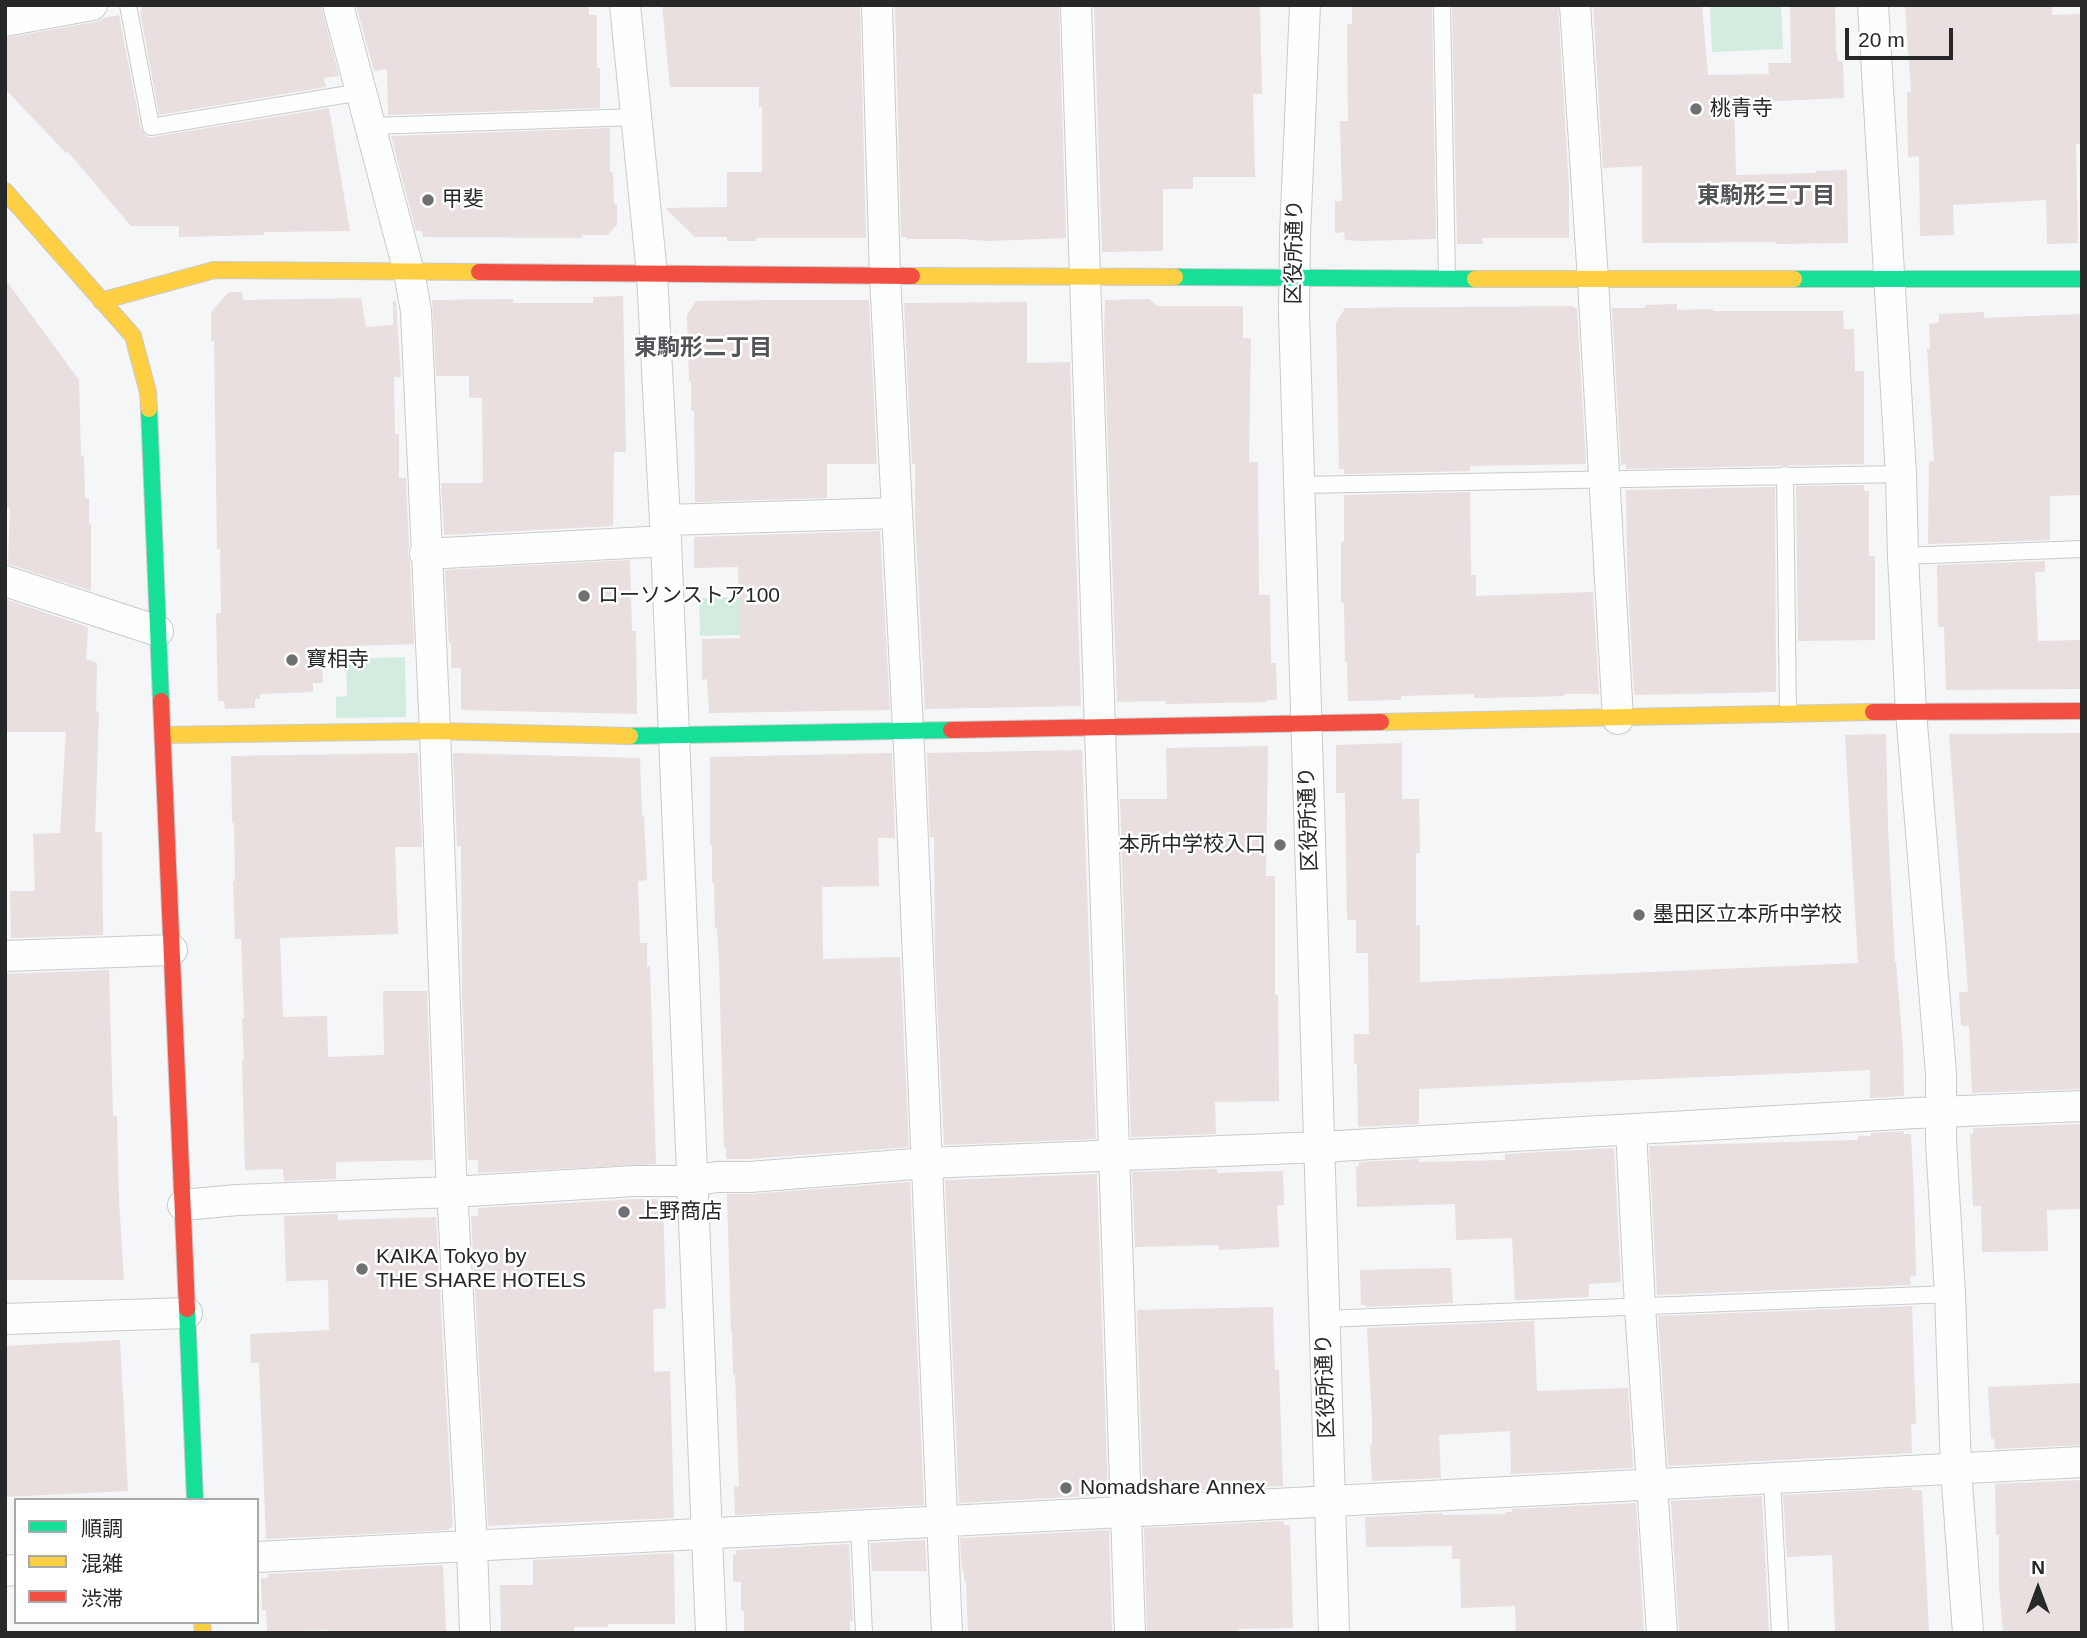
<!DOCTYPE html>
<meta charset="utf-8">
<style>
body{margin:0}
#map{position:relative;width:2087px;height:1638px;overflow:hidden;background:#f4f6f8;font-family:Arial,"Noto Sans JP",sans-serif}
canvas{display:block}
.frame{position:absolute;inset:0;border:7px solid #262829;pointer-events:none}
.legend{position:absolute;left:14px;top:1498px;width:245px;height:126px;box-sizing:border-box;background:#fff;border:2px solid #a8a9a9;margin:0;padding:9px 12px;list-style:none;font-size:21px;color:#262829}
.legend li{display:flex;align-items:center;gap:14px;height:35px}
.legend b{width:35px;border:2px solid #a8a9a9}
.north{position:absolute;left:2003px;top:1554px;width:70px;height:70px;-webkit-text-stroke:5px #fff;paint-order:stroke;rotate:0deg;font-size:19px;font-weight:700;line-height:28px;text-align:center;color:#262829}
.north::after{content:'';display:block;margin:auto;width:24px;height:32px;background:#262829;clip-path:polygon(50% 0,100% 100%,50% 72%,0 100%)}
.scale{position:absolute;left:1845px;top:28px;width:108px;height:32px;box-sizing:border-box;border:4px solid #262829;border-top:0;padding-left:9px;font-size:21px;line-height:24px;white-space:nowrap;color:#262829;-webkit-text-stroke:5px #fff;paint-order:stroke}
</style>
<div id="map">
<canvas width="2087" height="1638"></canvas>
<div class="frame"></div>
<ul class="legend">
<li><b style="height:9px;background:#16e098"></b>順調</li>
<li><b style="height:9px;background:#ffcf43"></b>混雑</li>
<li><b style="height:9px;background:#f24e42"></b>渋滞</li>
</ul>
<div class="north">N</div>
<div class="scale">20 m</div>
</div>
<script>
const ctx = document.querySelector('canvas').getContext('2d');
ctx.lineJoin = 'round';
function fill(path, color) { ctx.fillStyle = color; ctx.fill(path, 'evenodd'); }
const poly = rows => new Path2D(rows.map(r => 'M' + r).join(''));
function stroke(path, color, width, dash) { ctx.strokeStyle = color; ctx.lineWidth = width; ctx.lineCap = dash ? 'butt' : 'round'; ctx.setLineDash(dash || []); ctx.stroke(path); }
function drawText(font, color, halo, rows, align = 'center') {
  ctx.font = font + ' Arial,"Noto Sans JP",sans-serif'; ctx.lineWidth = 5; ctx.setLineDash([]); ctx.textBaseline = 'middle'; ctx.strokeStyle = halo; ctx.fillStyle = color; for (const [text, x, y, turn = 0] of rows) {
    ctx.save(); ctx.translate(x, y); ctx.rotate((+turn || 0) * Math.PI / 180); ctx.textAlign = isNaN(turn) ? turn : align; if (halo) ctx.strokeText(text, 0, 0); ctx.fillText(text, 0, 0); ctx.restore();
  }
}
fill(poly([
 [1710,5,1781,5,1783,49,1712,52],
 [831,595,832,633,700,636,699,598],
 [405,657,406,717,336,718,336,697,347,696,346,659]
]), '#d3ece0');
fill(poly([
 [141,5,321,5,339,76,324,78,326,87,159,115,140,11,142,11],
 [356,5,589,5,589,15,597,15,597,68,600,68,600,108,388,115,387,69,374,71],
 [662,5,860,5,866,238,756,238,756,241,727,241,727,237,695,237,665,208,727,207,727,172,762,172,762,107,759,107,759,87,670,87],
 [895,5,1059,5,1066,238,988,241,962,239,907,239,906,237,901,237],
 [1094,5,1260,5,1262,94,1253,94,1255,177,1193,177,1193,189,1163,189,1163,251,1102,252],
 [1352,5,1432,5,1436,239,1362,241,1345,240,1344,232,1335,233,1335,201,1342,201,1340,121,1348,121,1347,24,1352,24],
 [1452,5,1558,5,1569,187,1569,238,1482,238,1483,244,1457,244],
 [1593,5,1702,5,1708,75,1769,74,1768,63,1791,63,1790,5,1835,5,1836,51,1838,61,1843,61,1844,98,1734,103,1736,175,1816,173,1816,171,1847,170,1848,243,1776,244,1776,242,1642,243,1642,166,1603,168],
 [1905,5,2052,5,2052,15,2082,14,2082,144,2076,144,2078,243,2047,244,2046,200,1953,205,1954,235,1920,236,1919,156,1908,157,1907,92,1911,92],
 [119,15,141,129,147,137,153,137,329,108,350,231,264,232,264,235,179,237,179,226,131,226,68,152,66,153,5,89,5,38,95,22,104,18],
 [610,128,610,172,613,172,614,204,617,204,617,225,607,235,582,235,582,238,423,237,422,231,416,231,391,136],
 [5,279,79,380,81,456,84,456,85,498,89,498,89,524,91,524,91,591,8,564,10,508,6,508],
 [229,292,242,292,243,300,361,298,366,327,393,325,393,301,396,301,401,377,394,377,395,434,399,434,399,478,406,478,406,483,409,547,408,554,410,562,414,644,321,647,323,683,313,683,313,692,260,694,260,699,255,699,255,708,225,709,224,701,218,701,216,613,221,613,220,549,217,549,214,341,211,341,211,312],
 [623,296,626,452,614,452,613,526,444,535,441,483,483,483,482,398,469,398,469,376,436,376,432,300,513,299,513,303,593,303,593,297],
 [1150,299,1157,306,1243,306,1243,338,1251,338,1249,462,1258,462,1259,595,1270,595,1271,663,1276,663,1277,700,1267,700,1267,702,1166,704,1166,701,1117,702,1104,332,1105,300],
 [776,300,869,300,877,464,827,464,827,498,695,502,694,411,691,411,691,381,689,381,687,315,696,301],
 [1027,302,1027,363,1070,362,1081,706,925,709,915,519,915,464,912,464,904,303],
 [1677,304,1677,310,1713,309,1713,311,1843,311,1844,329,1854,329,1855,371,1864,371,1864,464,1626,469,1626,464,1621,465,1612,308,1645,308,1645,305],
 [1573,306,1573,308,1577,308,1586,464,1470,466,1470,471,1344,474,1344,469,1339,469,1336,323,1345,308],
 [1984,312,1984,318,2082,314,2082,495,2050,496,2050,540,1928,544,1929,462,1934,461,1927,349,1930,349,1929,324,1939,323,1939,314],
 [1864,485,1864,491,1869,491,1869,556,1875,556,1875,640,1798,641,1796,486],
 [1775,487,1776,692,1634,695,1627,564,1626,490],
 [1470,492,1471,575,1476,575,1476,596,1593,592,1599,694,1564,694,1564,696,1490,698,1474,698,1474,694,1401,696,1401,700,1348,701,1347,662,1345,662,1344,603,1341,603,1341,542,1344,542,1344,495],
 [880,531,890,710,709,713,707,679,702,680,702,639,740,638,738,567,694,568,694,537],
 [630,560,632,631,636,631,637,714,461,710,461,668,451,668,451,643,449,643,445,570],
 [2045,561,2045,572,2035,572,2038,641,2082,640,2082,689,1946,690,1944,627,1938,627,1937,565],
 [5,599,88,627,86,659,97,663,96,711,99,712,95,832,102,832,103,935,11,938,10,891,35,891,33,834,60,833,66,732,5,732],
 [2082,733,2082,1089,1972,1093,1969,1026,1961,1026,1959,992,1968,992,1949,734],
 [1886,734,1888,828,1895,962,1896,962,1903,1049,1904,1096,1870,1098,1870,1070,1419,1089,1419,1124,1358,1127,1357,1064,1354,1064,1354,1034,1369,1034,1368,953,1356,953,1356,920,1347,920,1345,793,1336,793,1336,745,1402,743,1402,799,1419,799,1420,853,1416,853,1416,925,1420,925,1420,982,1858,963,1845,735],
 [1268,746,1266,876,1275,876,1275,995,1278,995,1279,1101,1215,1102,1216,1134,1131,1137,1120,799,1167,799,1166,748],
 [1082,750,1096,1139,944,1145,935,956,934,837,930,837,927,753],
 [418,753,422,847,395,847,398,934,280,938,283,1017,327,1016,328,1057,384,1055,383,991,427,991,433,1160,336,1162,336,1179,284,1181,283,1169,245,1170,242,1060,244,1060,242,1018,244,1018,241,939,235,939,233,881,235,881,234,823,232,823,231,756],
 [453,753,640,758,642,816,644,816,647,880,638,881,640,943,647,943,647,967,650,966,656,1164,478,1173,478,1160,468,1160,462,990,461,846,457,846],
 [892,753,895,838,878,838,879,886,822,887,823,959,900,957,909,1147,749,1159,726,1159,726,1148,724,1148,719,962,717,928,715,928,714,883,712,883,712,845,710,845,710,757],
 [109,970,113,1116,117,1116,119,1201,124,1280,5,1280,5,974],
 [2082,1124,2082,1209,2047,1210,2048,1251,1982,1252,1981,1206,1973,1206,1970,1134,1973,1134,1973,1128],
 [1904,1131,1904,1134,1911,1134,1914,1194,1916,1276,1910,1277,1911,1285,1657,1295,1649,1146,1858,1140,1858,1136,1871,1136,1871,1133],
 [1614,1148,1621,1282,1589,1284,1589,1297,1515,1300,1512,1238,1456,1240,1455,1204,1357,1207,1356,1167,1359,1166,1359,1162,1419,1159,1419,1162,1505,1160,1505,1154],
 [1217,1169,1217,1173,1283,1171,1284,1205,1277,1205,1279,1247,1219,1250,1218,1245,1135,1247,1132,1172],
 [1097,1174,1108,1495,959,1503,945,1180],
 [910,1182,924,1505,735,1515,734,1487,739,1486,735,1375,733,1375,732,1331,731,1331,727,1194,751,1194],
 [636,1199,657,1199,657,1201,663,1200,666,1308,653,1309,654,1372,670,1371,674,1518,488,1526,471,1216,478,1216,478,1208],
 [337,1214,338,1220,436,1217,453,1527,449,1528,449,1530,266,1539,259,1363,251,1363,250,1334,329,1330,328,1280,286,1281,284,1216],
 [1451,1268,1453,1303,1366,1307,1366,1305,1361,1305,1360,1270],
 [1912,1306,1916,1424,1911,1424,1912,1453,1668,1466,1658,1316],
 [1273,1307,1275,1370,1279,1370,1283,1486,1143,1493,1137,1310],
 [1534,1321,1537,1391,1628,1388,1633,1468,1511,1474,1510,1431,1439,1435,1441,1478,1372,1481,1370,1445,1372,1445,1372,1419,1367,1328],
 [120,1340,128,1491,5,1497,5,1346],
 [2082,1383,2082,1445,1995,1449,1994,1439,1991,1439,1988,1387],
 [2082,1480,2082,1527,2080,1527,2081,1633,2003,1633,1999,1586,1999,1535,1996,1535,1995,1484],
 [1912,1488,1912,1490,1922,1490,1929,1633,1835,1633,1832,1555,1787,1557,1783,1495],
 [1762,1496,1769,1633,1679,1633,1671,1501],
 [1636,1503,1644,1633,1516,1633,1515,1606,1461,1608,1460,1559,1452,1559,1452,1546,1366,1547,1365,1517,1442,1513,1442,1515,1505,1514,1505,1512,1512,1512,1512,1509],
 [1284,1521,1284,1525,1290,1525,1293,1628,1239,1629,1239,1633,1147,1633,1144,1528],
 [1109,1530,1112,1633,968,1633,966,1580,964,1581,964,1571,962,1571,960,1538],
 [925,1540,927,1571,872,1571,870,1543],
 [849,1544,853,1621,850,1621,850,1633,744,1633,744,1611,741,1611,741,1582,733,1582,733,1554,736,1554,736,1550],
 [674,1553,675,1624,608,1624,608,1627,574,1627,574,1633,501,1633,500,1585,533,1585,533,1560],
 [443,1565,446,1633,328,1633,327,1630,267,1632,266,1610,262,1610,261,1578,268,1578,268,1574]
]), '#e8dfde');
const lane = poly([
 [128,5,151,127,361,92],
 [1442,5,1447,279],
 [371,126,637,117],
 [1785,475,1788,714],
 [1299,485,1901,474],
 [1903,556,2082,549],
 [1324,1319,1950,1294],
 [1772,1479,1780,1633],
 [859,1526,864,1633]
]);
const street = poly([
 [338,5,409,272,416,311,435,731,451,1171,472,1546,475,1633],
 [625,5,652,274,666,541,711,1633],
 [877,5,885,276,909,748,947,1633],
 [1076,5,1130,1633],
 [1305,5,1295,234,1294,313,1334,1633],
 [1575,5,1593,280,1618,719],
 [1873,5,1901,474,1903,556,1911,712,1941,1073,1941,1141,1950,1294,1956,1469,1968,1633],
 [5,21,92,5],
 [665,520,897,513],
 [425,554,666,541],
 [5,581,158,631],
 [5,956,172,950],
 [1631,1130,1640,1307,1662,1633],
 [183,1205,237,1200,452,1192,635,1181,692,1181,717,1177,750,1177,927,1163,1320,1147,1916,1113,2082,1106],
 [5,1319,187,1313],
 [257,1557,2082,1462],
 [5,1571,16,1570]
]);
const fast = poly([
 [1175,277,1475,279],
 [1794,279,2082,279],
 [149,409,161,701],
 [630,736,951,730],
 [187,1309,195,1500]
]);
const slow = poly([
 [5,191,133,336,148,392,149,409],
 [912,276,1175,277],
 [1475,279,1794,279],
 [101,301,214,270,479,272],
 [1381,722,1873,712],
 [163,735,435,731,630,736],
 [202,1622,203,1633]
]);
const jam = poly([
 [479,272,912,276],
 [161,701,187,1309],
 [1873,712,2082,711],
 [951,730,1381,722]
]);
stroke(lane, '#c9cacb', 18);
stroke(street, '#c9cacb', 32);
stroke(fast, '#c9cacb', 18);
stroke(slow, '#c9cacb', 18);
stroke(jam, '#c9cacb', 18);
stroke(lane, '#fdfefe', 16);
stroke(street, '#fdfefe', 30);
stroke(fast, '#16e098', 16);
stroke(slow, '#ffcf43', 16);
stroke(jam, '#f24e42', 16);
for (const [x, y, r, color] of [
 [1696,109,7,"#6e7071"],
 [428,200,7,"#6e7071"],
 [584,596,7,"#6e7071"],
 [292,660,7,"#6e7071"],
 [1280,845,7,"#6e7071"],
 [1639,915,7,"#6e7071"],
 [624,1212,7,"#6e7071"],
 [362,1269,7,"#6e7071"],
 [1066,1488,7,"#6e7071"]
]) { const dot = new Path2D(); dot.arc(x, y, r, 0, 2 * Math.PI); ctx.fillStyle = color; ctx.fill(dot); stroke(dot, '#fff', 2.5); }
drawText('21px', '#262829', '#fff', [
 ["桃青寺",1710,109],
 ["甲斐",442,200],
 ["ローソンストア100",598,596],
 ["寶相寺",306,660],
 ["本所中学校入口",1266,845,"right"],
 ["墨田区立本所中学校",1653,915],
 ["上野商店",638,1212],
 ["KAIKA Tokyo by",376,1257],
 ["THE SHARE HOTELS",376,1281],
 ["Nomadshare Annex",1080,1488]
], 'left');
drawText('21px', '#262829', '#fff', [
 ["区役所通り",1295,252,-89],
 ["区役所通り",1309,819,-92],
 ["区役所通り",1326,1386,-92]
]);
drawText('bold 23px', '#525458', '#fff', [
 ["東駒形三丁目",1766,197],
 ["東駒形二丁目",703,349]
]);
</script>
